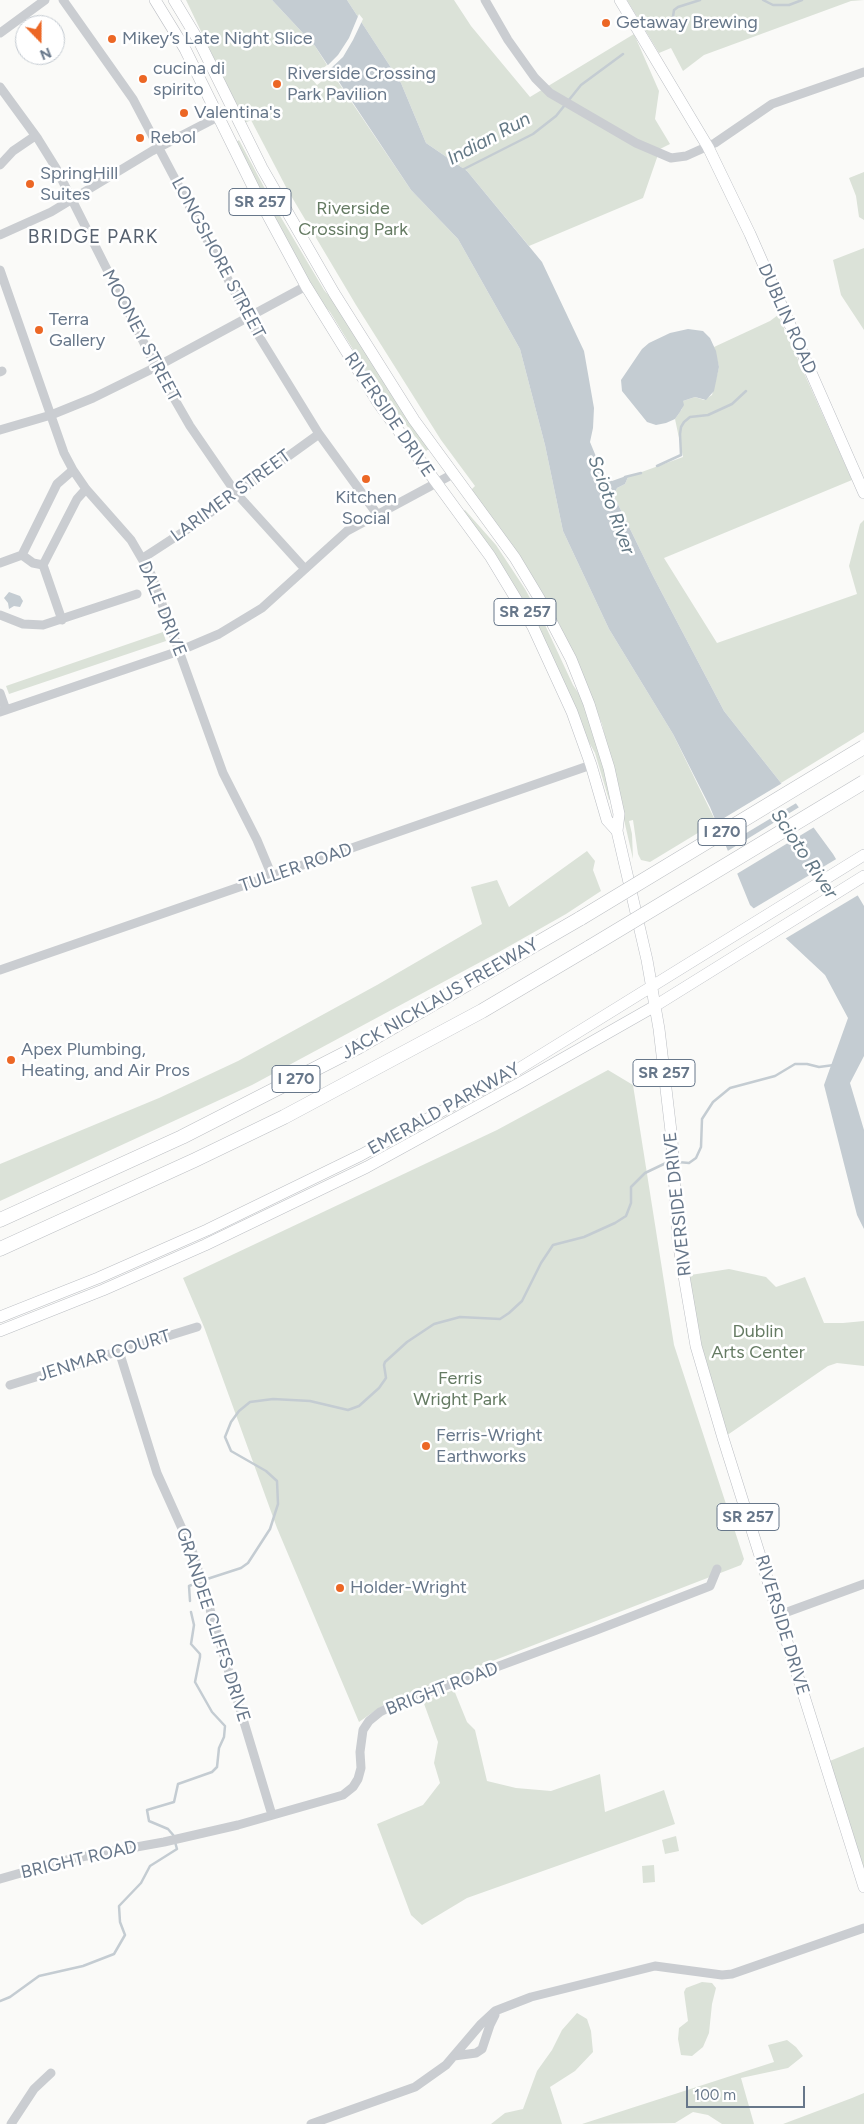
<!DOCTYPE html>
<meta charset="utf-8">
<style>
body{margin:0}
#map{position:relative;width:864px;height:2124px;overflow:hidden;background:#fafaf8;font-family:Figtree,sans-serif}
canvas{display:block}
.north{position:absolute;left:15px;top:15px;width:50px;height:50px;box-sizing:border-box;background:#fff;border:1px solid #c2c9d0;border-radius:50%;rotate:158deg;font-size:14px;font-weight:700;line-height:20px;text-align:center;color:#67778a}
.north::after{content:'';display:block;margin:auto;width:18px;height:22px;background:#ec6725;clip-path:polygon(50% 0,100% 100%,50% 72%,0 100%)}
.scale{position:absolute;left:686px;top:2086px;width:119px;height:22px;box-sizing:border-box;border:2px solid #67778a;border-top:0;padding-left:6px;font-size:15px;line-height:18px;white-space:nowrap;color:#67778a;-webkit-text-stroke:4px #fff;paint-order:stroke}
</style>
<div id="map">
<canvas width="864" height="2124"></canvas>
<div class="north">N</div>
<div class="scale">100 m</div>
</div>
<script>
const ctx = document.querySelector('canvas').getContext('2d');
ctx.lineJoin = 'round';
function fill(path, color) { ctx.fillStyle = color; ctx.fill(path, 'evenodd'); }
const poly = rows => new Path2D(rows.map(r => 'M' + r).join(''));
function stroke(path, color, width, dash) { ctx.strokeStyle = color; ctx.lineWidth = width; ctx.lineCap = dash ? 'butt' : 'round'; ctx.setLineDash(dash || []); ctx.stroke(path); }
function drawText(font, color, halo, rows, align = 'center') {
  ctx.font = font + ' Figtree,sans-serif'; ctx.lineWidth = 5; ctx.setLineDash([]); ctx.textBaseline = 'middle'; ctx.strokeStyle = halo; ctx.fillStyle = color; for (const [text, x, y, turn = 0] of rows) {
    ctx.save(); ctx.translate(x, y); ctx.rotate((+turn || 0) * Math.PI / 180); ctx.textAlign = isNaN(turn) ? turn : align; if (halo) ctx.strokeText(text, 0, 0); ctx.fillText(text, 0, 0); ctx.restore();
  }
}
fill(poly([
 [186,0,272,0,315,46,327,65,311,78,317,85,332,73,411,190,458,239,520,349,545,445,563,531,609,629,673,734,716,822,650,862,641,860,638,854,633,820,629,821,632,834,633,859,602,724,560,626,543,594,471,490,475,486,441,440,356,305,287,189,251,120,245,123],
 [347,0,454,0,471,26,530,97,634,34,659,91,655,119,670,144,660,149,643,198,529,246,467,171,426,143,401,83],
 [627,0,864,0,851,1,704,55,683,71,671,48,659,53],
 [239,140,273,204,324,290,337,305,429,449,426,451,368,374,330,312,316,297,302,273,236,142],
 [864,172,864,220,859,217,856,196,849,178],
 [864,248,864,330,841,295,833,260],
 [778,315,852,480,664,558,717,643,857,594,849,566,860,524,864,520,864,732,781,783,724,711,653,576,614,496,617,488,625,484,628,477,683,457,675,419,682,409,683,401,695,397,704,400,712,395,719,367,714,347,770,321],
 [465,510,496,545,525,589,546,627,573,685,583,700,596,736,611,799,609,800,595,753,586,737,572,702,462,512],
 [163,632,166,641,9,694,6,686],
 [587,851,595,861,593,870,601,891,566,914,499,952,252,1085,0,1201,0,1164,159,1098,238,1061,377,985,482,924,471,887,497,880,509,907],
 [608,1070,633,1085,674,1345,744,1559,741,1565,389,1701,359,1722,277,1528,204,1327,183,1278,497,1130],
 [729,1269,766,1277,776,1287,805,1277,824,1323,843,1323,864,1321,864,1366,837,1363,828,1366,723,1438,684,1276],
 [454,1690,467,1722,475,1730,487,1781,516,1788,551,1791,600,1774,605,1812,664,1790,675,1824,467,1898,422,1925,411,1915,377,1824,423,1805,440,1783,434,1763,438,1742,423,1701],
 [864,1747,864,1885,825,1763],
 [676,1836,679,1851,665,1854,662,1840],
 [654,1865,655,1882,643,1883,642,1866],
 [702,1982,712,1983,716,1988,712,2004,709,2033,703,2047,692,2056,681,2055,678,2039,679,2028,688,2021,684,1992,686,1988],
 [577,2013,587,2019,591,2031,593,2052,575,2071,550,2087,562,2124,491,2124,505,2113,523,2109,537,2071,552,2050,562,2030],
 [787,2040,796,2047,803,2056,788,2068,741,2078,754,2124,722,2124,708,2115,693,2112,675,2123,582,2124,774,2062,768,2045],
 [864,2093,864,2124,783,2124,852,2098]
]), '#dbe2d8');
fill(poly([
 [272,0,347,0,401,83,426,143,467,171,542,262,584,351,594,408,593,428,590,442,602,471,608,479,612,481,626,476,628,477,625,484,617,488,614,496,653,576,724,711,781,783,833,854,864,906,864,1056,850,1083,864,1130,864,1229,857,1215,824,1085,848,1018,825,975,750,905,710,807,673,734,609,629,563,531,545,445,520,349,458,239,411,190,315,46],
 [688,329,703,331,710,338,716,351,719,367,714,391,706,400,695,397,683,401,684,405,680,412,675,419,666,423,656,425,647,422,622,391,621,380,642,349,649,343,670,333],
 [9,592,20,596,23,601,20,607,14,606,9,609,8,603,4,598]
]), '#c4ccd2');
fill(poly([
 [359,14,363,19,353,40,343,57,328,71,326,67,338,55,349,38],
 [784,782,798,802,723,847,714,824],
 [801,806,816,826,735,875,726,852],
 [838,858,860,894,783,940,751,910]
]), '#fafaf8');
stroke(poly([
 [763,0,773,5,789,5,802,0],
 [666,28,672,23,674,10,678,7,700,0],
 [462,170,533,134,556,116,581,85,623,54],
 [657,466,681,455,680,434,681,427,684,422,690,417,708,415,732,404,746,391],
 [625,477,641,473],
 [678,1162,689,1163,696,1158,701,1147,702,1119,713,1102,730,1088,775,1076,795,1064,807,1064,819,1067,834,1065],
 [204,1580,241,1568,248,1563,270,1529,278,1504,277,1481,266,1471,231,1451,225,1437,231,1422,239,1411,250,1402,273,1399,310,1401,348,1410,359,1406,379,1388,386,1378,384,1365,385,1362,407,1342,434,1324,460,1317,500,1319,509,1313,522,1301,541,1263,553,1245,584,1237,615,1223,626,1216,631,1203,631,1187,645,1173,668,1162],
 [190,1601,189,1586,199,1582],
 [174,1836,168,1829,149,1821,147,1810,174,1802,178,1784,212,1772,217,1767,219,1748,224,1737,225,1726,212,1712,195,1682,200,1657,200,1654,191,1644,194,1625,191,1612],
 [0,2001,10,1997,39,1976,83,1966,114,1954,125,1935,120,1922,119,1906,141,1883,150,1866,177,1849,175,1842]
]), '#c4ccd2', 2.5);
const major = poly([
 [155,0,185,49,259,199,306,286,379,404,490,556,533,627,572,712,591,765,607,820,617,831],
 [174,0,200,43,262,168,334,293,414,420,515,558,539,598,571,659,589,704,609,768,619,814,617,831,647,960,659,1029,672,1140,678,1241,696,1346,723,1438,864,1887],
 [620,0,708,147,750,234,864,493],
 [0,1317,98,1278,207,1230,361,1155,512,1073,864,855],
 [0,1331,103,1290,205,1245,367,1167,518,1084,655,1006,864,876]
]);
const highway = poly([
 [0,1220,182,1137,358,1047,581,918],
 [0,1249,195,1160,284,1117,482,1011,590,947]
]);
stroke(major, '#bbbec3', 12);
stroke(highway, '#bcbfc3', 15);
stroke(poly([
 [63,0,133,99,252,325,319,434,377,514],
 [485,0,508,40,535,78,550,93,636,143,671,158,686,156,715,143,772,104,864,72],
 [0,33,45,0],
 [0,87,38,139,56,168,156,367,190,426,236,493,305,569],
 [0,165,13,151,35,136],
 [0,235,51,212,152,151,233,109],
 [0,270,64,453,73,470,86,489,131,540,152,576,223,773,257,840,272,876],
 [0,372,2,371],
 [0,430,51,415,93,398,156,367,306,286],
 [22,555,57,484,73,470],
 [22,555,33,563,43,565],
 [143,558,186,530,319,434],
 [0,563,22,555],
 [43,565,77,499,86,489],
 [43,565,62,620],
 [0,615,23,624,43,625,137,594],
 [0,693,6,710],
 [0,712,179,651,219,634,262,608,347,531,453,474],
 [0,970,591,765],
 [119,1351,157,1473,193,1553,272,1815],
 [10,1385,197,1327],
 [779,1615,864,1584],
 [0,1879,70,1859,164,1842,238,1825,343,1795,353,1787,358,1779,361,1768,360,1752,363,1730,369,1721,380,1712,396,1704,594,1631,710,1586,717,1569],
 [454,2056,476,2053,482,2049,490,2025,495,2015],
 [11,2124,34,2089,51,2073],
 [311,2124,415,2087,446,2065,481,2024,495,2011,531,1997,655,1966,722,1975,732,1974,864,1928]
]), '#cacdd1', 9);
stroke(major, '#fff', 11);
stroke(highway, '#fff', 14);
const highwayBridge = poly([
 [581,918,864,747],
 [590,947,864,782]
]);
stroke(highwayBridge, '#bcbfc3', 15, []);
stroke(highwayBridge, '#fff', 14);
for (const [x, y, r, color] of [
 [606,23,5,"#ec6725"],
 [112,39,5,"#ec6725"],
 [143,79,5,"#ec6725"],
 [277,84,5,"#ec6725"],
 [184,113,5,"#ec6725"],
 [140,138,5,"#ec6725"],
 [30,184,5,"#ec6725"],
 [39,330,5,"#ec6725"],
 [366,479,5,"#ec6725"],
 [11,1060,5,"#ec6725"],
 [426,1446,5,"#ec6725"],
 [340,1588,5,"#ec6725"]
]) { const dot = new Path2D(); dot.arc(x, y, r, 0, 2 * Math.PI); ctx.fillStyle = color; ctx.fill(dot); stroke(dot, '#fff', 2); }
for (const [x, y, w] of [
 [260,202,62],
 [525,612,62],
 [722,832,48],
 [664,1073,62],
 [296,1079,48],
 [748,1517,62]
]) { const box = new Path2D(); box.roundRect(x - w / 2, y - 13.5, w, 27, 4); ctx.fillStyle = '#fff'; ctx.fill(box); stroke(box, '#67778a', 1); }
drawText('bold 16px', '#67778a', null, [
 ["SR 257",260,202],
 ["SR 257",525,612],
 ["I 270",722,832],
 ["SR 257",664,1073],
 ["I 270",296,1079],
 ["SR 257",748,1517]
]);
drawText('18px', '#67778a', '#fff', [
 ["Getaway Brewing",616,23],
 ["Mikey’s Late Night Slice",122,39],
 ["cucina di",153,69],
 ["spirito",153,90],
 ["Riverside Crossing",287,74],
 ["Park Pavilion",287,95],
 ["Valentina's",194,113],
 ["Rebol",150,138],
 ["SpringHill",40,174],
 ["Suites",40,195],
 ["Terra",49,320],
 ["Gallery",49,341],
 ["Kitchen",366,498,"center"],
 ["Social",366,519,"center"],
 ["Apex Plumbing,",21,1050],
 ["Heating, and Air Pros",21,1071],
 ["Ferris-Wright",436,1436],
 ["Earthworks",436,1457],
 ["Holder-Wright",350,1588]
], 'left');
drawText('18px', '#657b63', '#fff', [
 ["Riverside",353,209],
 ["Crossing Park",353,230],
 ["Dublin",758,1332],
 ["Arts Center",758,1353],
 ["Ferris",460,1379],
 ["Wright Park",460,1400]
]);
drawText('18px', '#67778a', '#fff', [
 ["LONGSHORE STREET",218,258,62],
 ["DUBLIN ROAD",787,319,66],
 ["MOONEY STREET",141,336,62],
 ["RIVERSIDE DRIVE",389,415,56],
 ["LARIMER STREET",231,496,-36],
 ["DALE DRIVE",162,609,68],
 ["TULLER ROAD",296,868,-19],
 ["JACK NICKLAUS FREEWAY",440,999,-30],
 ["EMERALD PARKWAY",444,1109,-29],
 ["RIVERSIDE DRIVE",678,1204,-96],
 ["JENMAR COURT",104,1356,-17],
 ["GRANDEE CLIFFS DRIVE",213,1625,72],
 ["RIVERSIDE DRIVE",782,1625,73],
 ["BRIGHT ROAD",442,1689,-21],
 ["BRIGHT ROAD",79,1860,-13]
]);
drawText('italic 19px', '#637885', '#fff', [
 ["Indian Run",489,139,-28],
 ["Scioto River",611,505,70],
 ["Scioto River",804,854,56]
]);
ctx.letterSpacing = '1px';
drawText('19px', '#56616f', '#fff', [
 ["BRIDGE PARK",93,237]
]);
ctx.letterSpacing = '0px';
</script>
